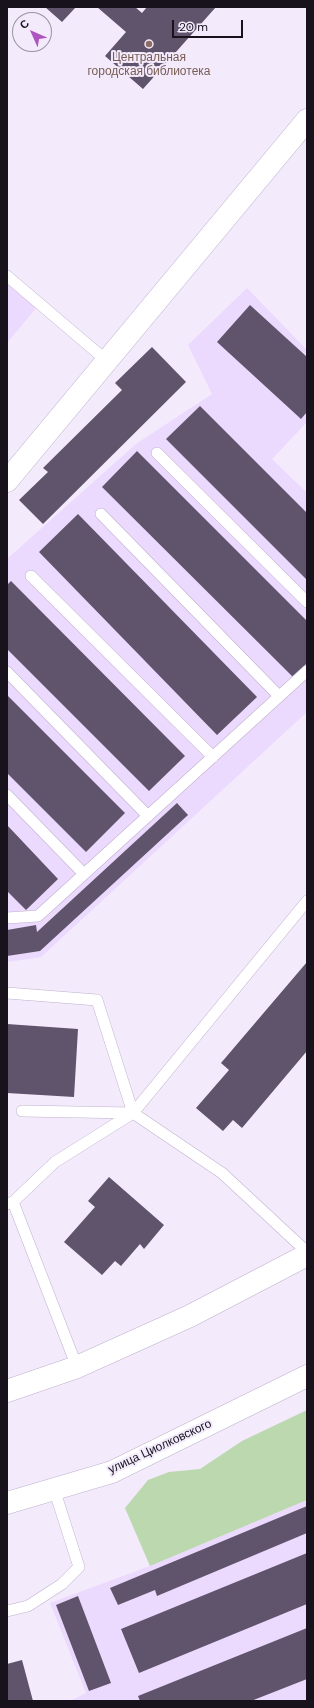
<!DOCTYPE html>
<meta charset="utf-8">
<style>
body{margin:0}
#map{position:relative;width:314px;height:1708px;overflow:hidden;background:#f3eafc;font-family:"DM Sans",sans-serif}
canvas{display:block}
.frame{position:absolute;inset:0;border:8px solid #17121c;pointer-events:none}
.north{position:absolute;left:12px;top:12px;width:40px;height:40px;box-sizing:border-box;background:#f3eafc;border:1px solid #9b94a2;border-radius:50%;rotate:315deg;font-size:11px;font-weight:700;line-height:16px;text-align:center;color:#17121c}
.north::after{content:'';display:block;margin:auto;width:14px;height:18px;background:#ae54c0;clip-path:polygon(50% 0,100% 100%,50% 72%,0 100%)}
.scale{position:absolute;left:172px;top:20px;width:71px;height:18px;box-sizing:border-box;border:2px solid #17121c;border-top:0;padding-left:5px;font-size:12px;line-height:14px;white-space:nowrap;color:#17121c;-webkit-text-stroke:3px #f3eafc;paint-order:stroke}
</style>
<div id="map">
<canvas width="314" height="1708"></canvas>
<div class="frame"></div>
<div class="north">С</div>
<div class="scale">20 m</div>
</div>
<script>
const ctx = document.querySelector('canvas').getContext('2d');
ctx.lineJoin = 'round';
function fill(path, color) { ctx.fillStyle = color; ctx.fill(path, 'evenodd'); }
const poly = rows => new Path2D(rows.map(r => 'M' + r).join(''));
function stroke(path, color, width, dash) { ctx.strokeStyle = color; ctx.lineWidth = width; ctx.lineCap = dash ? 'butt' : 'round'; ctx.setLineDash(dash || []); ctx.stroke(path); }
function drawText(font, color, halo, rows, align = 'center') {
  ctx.font = font + ' "DM Sans",sans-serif'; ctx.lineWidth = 4; ctx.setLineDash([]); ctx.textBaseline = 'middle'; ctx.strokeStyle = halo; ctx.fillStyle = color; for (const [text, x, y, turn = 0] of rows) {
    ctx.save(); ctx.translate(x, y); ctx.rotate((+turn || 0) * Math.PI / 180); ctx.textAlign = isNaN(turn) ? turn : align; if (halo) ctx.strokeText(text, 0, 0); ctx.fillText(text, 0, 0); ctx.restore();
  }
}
fill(poly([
 [7,281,37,307,7,343],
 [247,288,307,350,307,422,272,459,307,493,307,712,41,957,7,962,7,559,136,444,212,394,188,345],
 [307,1500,307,1701,70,1701,86,1693,50,1603,150,1566]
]), '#ebd9fe');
fill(poly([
 [307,1410,307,1500,150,1566,125,1508,148,1480,169,1472,200,1469,242,1441]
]), '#bcd8ae');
fill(poly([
 [45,7,76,7,62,22],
 [97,7,135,7,142,13,147,7,216,7,143,89,105,56,126,32],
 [250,305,307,357,307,412,301,419,217,342],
 [152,347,186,382,43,524,19,500,48,472,43,468,122,390,115,383],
 [200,406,307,513,307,580,166,439],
 [137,451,307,621,307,663,293,677,102,487],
 [78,514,257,697,217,735,39,552],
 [11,581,185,756,149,791,7,649,7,585],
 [7,695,125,813,86,852,7,773],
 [177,803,188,815,40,951,7,956,7,930,36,925,37,932],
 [7,825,58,879,26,910,7,891],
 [307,962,307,1051,242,1128,233,1120,223,1131,196,1108,229,1070,221,1063],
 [7,1024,78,1029,74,1097,7,1093],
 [109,1177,164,1225,144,1249,140,1244,121,1266,115,1261,102,1275,64,1242,95,1207,88,1201],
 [307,1506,307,1533,157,1596,155,1590,118,1605,110,1588],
 [307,1553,307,1604,139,1673,121,1629],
 [78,1596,111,1683,89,1691,56,1605],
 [307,1628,307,1679,251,1701,140,1701,138,1696],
 [22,1660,33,1701,7,1701,7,1664]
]), '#60536c');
const service = poly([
 [7,276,107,361],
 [157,453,307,602],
 [101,514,279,696],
 [31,576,213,757],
 [7,672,148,816],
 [7,795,84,874],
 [7,918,38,916,307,671],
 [7,993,97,1000,133,1113],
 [22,1111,133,1113,222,1173,307,1252],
 [13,1202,77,1367],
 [7,1204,13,1202,55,1162,133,1113,307,901],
 [7,1611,28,1606,62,1584,79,1567,54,1489]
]);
const minor = poly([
 [7,481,307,120]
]);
const tertiary = poly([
 [7,1391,77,1367,190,1316,307,1255]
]);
const secondary = poly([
 [7,1503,112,1472,307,1376]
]);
stroke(service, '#bfb1ce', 12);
stroke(minor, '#bfb1ce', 23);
stroke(tertiary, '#bfb1ce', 23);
stroke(secondary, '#bfb1ce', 23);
stroke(service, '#fff', 11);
stroke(minor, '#fff', 22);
stroke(tertiary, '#fff', 22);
stroke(secondary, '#fff', 22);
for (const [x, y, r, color] of [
 [149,44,4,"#8d6e63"]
]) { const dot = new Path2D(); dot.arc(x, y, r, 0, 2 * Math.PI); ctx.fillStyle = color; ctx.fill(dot); stroke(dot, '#f3eafc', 1.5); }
drawText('12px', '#785e54', '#f3eafc', [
 ["Центральная",149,58],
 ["городская библиотека",149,72]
]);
drawText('12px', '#17121c', '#f3eafc', [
 ["улица Циолковского",160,1447,-25]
]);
</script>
